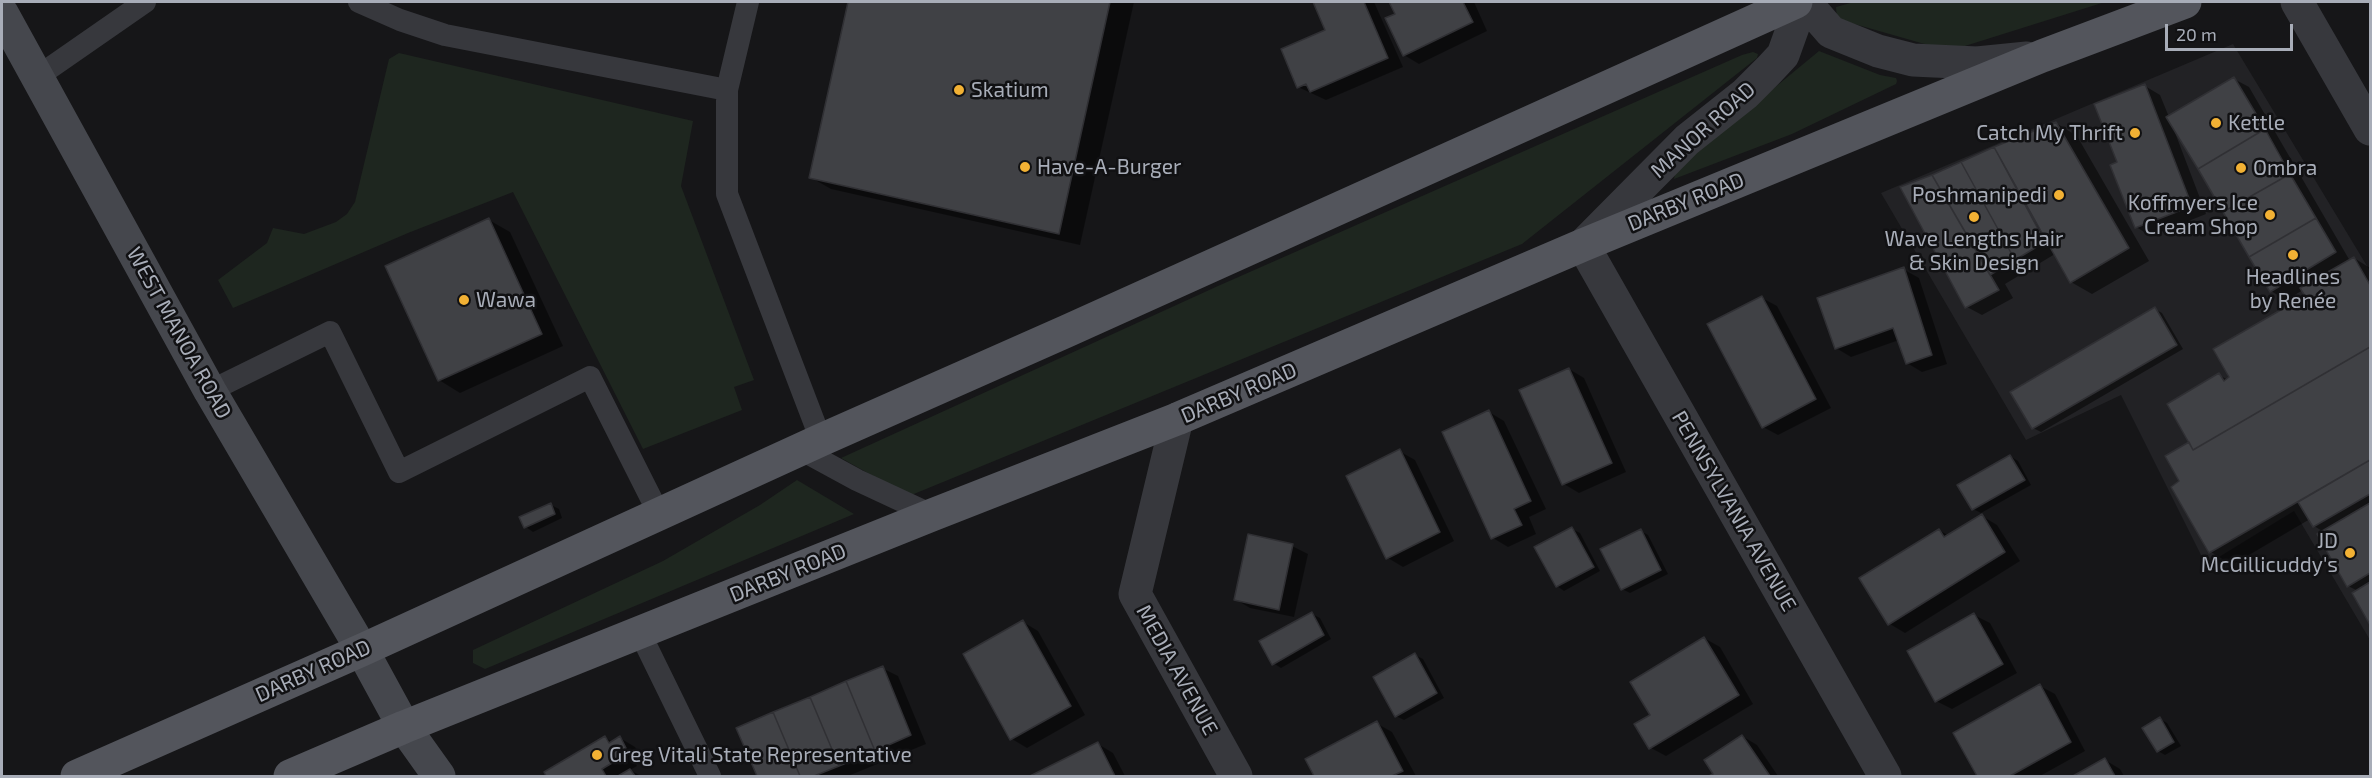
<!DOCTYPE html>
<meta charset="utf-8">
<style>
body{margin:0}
#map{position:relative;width:2372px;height:778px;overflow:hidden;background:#161618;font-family:"Exo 2",sans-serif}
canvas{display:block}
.frame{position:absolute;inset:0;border:3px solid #a8adb8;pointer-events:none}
.scale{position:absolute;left:2165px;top:24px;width:128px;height:27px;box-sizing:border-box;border:3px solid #a8adb8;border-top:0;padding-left:8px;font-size:18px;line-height:21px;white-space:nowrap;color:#a8adb8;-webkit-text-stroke:4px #111113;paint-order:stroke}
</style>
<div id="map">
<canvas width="2372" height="778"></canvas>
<div class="frame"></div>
<div class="scale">20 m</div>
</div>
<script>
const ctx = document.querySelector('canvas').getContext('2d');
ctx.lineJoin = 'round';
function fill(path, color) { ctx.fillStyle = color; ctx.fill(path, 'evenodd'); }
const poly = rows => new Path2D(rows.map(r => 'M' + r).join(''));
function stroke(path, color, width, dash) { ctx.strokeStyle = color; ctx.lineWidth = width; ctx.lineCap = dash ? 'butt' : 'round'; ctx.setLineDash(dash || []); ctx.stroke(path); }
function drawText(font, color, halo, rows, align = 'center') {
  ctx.font = font + ' "Exo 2",sans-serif'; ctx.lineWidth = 5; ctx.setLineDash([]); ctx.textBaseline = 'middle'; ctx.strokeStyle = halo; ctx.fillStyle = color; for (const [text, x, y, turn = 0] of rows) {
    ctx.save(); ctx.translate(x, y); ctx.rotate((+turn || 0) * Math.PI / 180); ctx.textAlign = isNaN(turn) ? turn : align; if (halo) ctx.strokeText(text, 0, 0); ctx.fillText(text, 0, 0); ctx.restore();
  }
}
fill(poly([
 [2233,44,2370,271,2370,640,2294,511,2206,565,2121,395,2026,440,1881,193]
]), '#222225');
fill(poly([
 [1854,2,2105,2,1949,51,1837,19,1836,7],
 [1819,51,1880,75,1896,78,1897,81,1896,84,1792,134,1674,179,1676,169],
 [1753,52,1758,54,1757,58,1522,244,909,496,841,458,1218,286,1742,55],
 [399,53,693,121,681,186,754,380,734,387,742,410,643,449,513,192,408,233,233,308,218,280,267,243,273,228,304,234,336,222,347,214,355,202,389,59],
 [797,480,854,514,485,669,473,663,473,650,663,561,760,505]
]), '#1e261f');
fill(poly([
 [849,2,1134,2,1080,245,831,189,810,177],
 [1314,2,1374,2,1403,67,1326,100,1298,87,1327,31],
 [1391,2,1474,2,1487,31,1419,64,1404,55,1397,15],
 [2234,79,2249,87,2350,261,2354,258,2370,268,2370,622,2354,593,2358,591,2348,586,2324,532,2314,526,2310,519,2232,565,2211,552,2173,487,2181,482,2191,443,2219,375,2228,380,2231,378,2307,297,2303,290,2286,300,2271,291,2176,130,2174,130,2206,214,2151,236,2136,227,2118,163,2145,86,2160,95,2169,117],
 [2056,123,2077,136,2149,261,2092,294,2071,282,2055,254,2005,284,2013,298,1982,315,1967,307,1995,149],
 [489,220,510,232,563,346,460,393,439,380],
 [1903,269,1919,278,1947,364,1922,372,1907,363,1899,340,1851,357,1836,348],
 [1762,298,1777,306,1831,408,1778,435,1763,427],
 [2155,309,2162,313,2183,349,2041,432,2033,428],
 [1569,369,1584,378,1626,472,1579,493,1564,484,1521,391],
 [1489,412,1504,421,1546,509,1529,517,1536,534,1508,547,1493,538],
 [1399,451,1415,460,1454,541,1403,567,1388,558],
 [2010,456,2018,461,2031,485,1981,513,1973,509],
 [551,505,559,509,562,518,533,532,526,527],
 [1982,516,1997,525,2020,561,1905,633,1890,624,1861,579,1939,530,1949,536],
 [1572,529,1580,533,1600,571,1564,591,1557,586],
 [1641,531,1648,535,1668,574,1630,593,1622,589],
 [1292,546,1308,554,1294,617,1250,608,1235,599],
 [1312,614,1320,618,1331,639,1281,668,1273,663],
 [1974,615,1990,623,2017,673,1952,709,1936,701],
 [1023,622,1038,631,1085,715,1027,748,1012,739,965,655],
 [1704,638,1720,647,1753,704,1666,756,1651,748,1652,716],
 [1415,655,1423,659,1444,698,1404,720,1396,716],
 [882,668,898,676,926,744,848,776,759,776,738,728],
 [2040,686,2055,694,2085,751,2040,776,1979,776,1955,733],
 [2160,719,2167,723,2181,746,2165,755,2158,751],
 [1376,723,1392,732,1416,776,1316,776,1307,760],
 [1742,736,1757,745,1778,776,1712,776],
 [605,738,613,742,620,738,635,747,641,757,634,761,637,766,630,770,641,776,548,776,546,773],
 [1098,744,1113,753,1125,776,1033,776],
 [2105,760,2120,769,2124,776,2076,776]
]), '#0007');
const building = poly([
 [848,2,1110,2,1059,234,809,178,848,2],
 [1313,2,1364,2,1388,58,1310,92,1306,84,1297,88,1281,49,1325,30,1313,2],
 [1389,2,1463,2,1473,22,1403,56,1385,18,1395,14,1389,2],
 [2234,77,2265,129,2198,169,2166,117,2234,77],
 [2145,84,2192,206,2135,228,2110,165,2117,162,2094,104,2145,84],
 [2056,122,2129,248,2070,283,1994,147,2056,122],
 [2265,129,2290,174,2223,212,2198,169,2265,129],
 [1994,147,2045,242,2015,260,1961,162,1994,147],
 [1961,162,2015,260,1990,275,1932,175,1961,162],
 [2290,174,2316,218,2249,257,2223,212,2290,174],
 [1932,175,1999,290,1965,308,1900,187,1932,175],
 [489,218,542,334,438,381,385,266,489,218],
 [2316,218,2336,252,2270,292,2249,257,2316,218],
 [2354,257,2370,285,2370,347,2193,450,2167,404,2219,373,2224,381,2229,377,2213,349,2305,296,2300,288,2354,257],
 [1904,267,1932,355,1906,364,1893,328,1835,349,1817,298,1904,267],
 [1762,296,1816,399,1762,428,1707,324,1762,296],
 [2155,307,2177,345,2032,429,2010,392,2155,307],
 [2370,347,2370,460,2209,553,2171,487,2179,481,2165,456,2189,442,2193,450,2370,347],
 [1569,368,1612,463,1562,485,1519,390,1569,368],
 [1489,410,1531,501,1514,509,1522,525,1491,539,1442,432,1489,410],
 [1400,449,1440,532,1386,559,1346,476,1400,449],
 [2010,455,2025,480,1972,510,1957,485,2010,455],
 [2370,460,2370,494,2313,527,2298,502,2370,460],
 [551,503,555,514,524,528,519,517,551,503],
 [2370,503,2370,573,2347,587,2317,534,2370,503],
 [1982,514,2005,552,1888,625,1859,578,1939,529,1944,537,1982,514],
 [1572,527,1594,567,1556,587,1534,547,1572,527],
 [1641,529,1661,570,1621,590,1600,549,1641,529],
 [1248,534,1293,544,1279,610,1234,600,1248,534],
 [2370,582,2370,625,2352,593,2370,582],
 [1312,612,1324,635,1272,665,1259,641,1312,612],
 [1974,613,2003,664,1935,702,1907,651,1974,613],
 [1023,620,1071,706,1010,740,963,654,1023,620],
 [1704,637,1739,695,1649,749,1634,724,1650,715,1630,682,1704,637],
 [1415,653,1437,693,1395,717,1373,677,1415,653],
 [883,666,911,735,875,751,846,681,883,666],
 [846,681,875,751,839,766,810,697,846,681],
 [2040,684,2071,742,2010,776,1977,776,1953,733,2040,684],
 [810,697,839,766,814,776,800,776,773,712,810,697],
 [773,712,800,776,757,776,736,728,773,712],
 [2160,717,2174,742,2157,752,2142,728,2160,717],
 [1377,721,1403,771,1392,776,1314,776,1305,759,1377,721],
 [1742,735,1770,776,1709,776,1713,774,1704,760,1742,735],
 [605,736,609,743,620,736,626,748,619,753,622,757,602,769,606,776,546,776,544,772,605,736],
 [1098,742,1115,776,1030,776,1098,742],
 [2105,758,2115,776,2073,776,2105,758],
 [630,769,635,776,618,776,630,769]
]);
fill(building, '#404145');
stroke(building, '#303034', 1.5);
stroke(poly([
 [359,2,400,20,445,35,727,90],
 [748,2,727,90,727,194,821,440],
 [37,77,145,2],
 [210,391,330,332,399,472,590,377,659,514],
 [800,449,857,480,932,515],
 [640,633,710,776]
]), '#37383d', 22);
stroke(poly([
 [1802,2,1783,55,1769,70,1745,94,1687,140,1583,245,1885,776],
 [1805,2,1831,32,1878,51,1913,60,1977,63,2027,58],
 [1177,419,1135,594,1236,776]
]), '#37383d', 33);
stroke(poly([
 [2297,2,2370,129]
]), '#37383d', 33);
stroke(poly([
 [2,13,210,391,362,650,404,727,439,776]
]), '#45474d', 33);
stroke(poly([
 [77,776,362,650,821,440,1067,331,1796,2],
 [290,776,404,727,932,515,1177,419,1583,245,2042,56,2185,2]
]), '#53555c', 33);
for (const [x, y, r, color] of [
 [959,90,6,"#f2b134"],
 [2216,123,6,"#f2b134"],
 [2135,133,6,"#f2b134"],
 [1025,167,6,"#f2b134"],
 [2241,168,6,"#f2b134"],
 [2059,195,6,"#f2b134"],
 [2270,215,6,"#f2b134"],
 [1974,217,6,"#f2b134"],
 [2293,255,6,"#f2b134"],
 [464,300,6,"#f2b134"],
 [2350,553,6,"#f2b134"],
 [597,755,6,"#f2b134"]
]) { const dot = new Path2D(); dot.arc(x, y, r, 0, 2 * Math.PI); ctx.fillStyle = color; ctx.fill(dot); stroke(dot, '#111113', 2); }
drawText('21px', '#a8adb8', '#111113', [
 ["Skatium",971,90],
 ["Kettle",2228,123],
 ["Catch My Thrift",2123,133,"right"],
 ["Have-A-Burger",1037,167],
 ["Ombra",2253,168],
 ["Poshmanipedi",2047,195,"right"],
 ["Koffmyers Ice",2258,203,"right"],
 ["Cream Shop",2258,227,"right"],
 ["Wave Lengths Hair",1974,239,"center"],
 ["& Skin Design",1974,263,"center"],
 ["Headlines",2293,277,"center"],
 ["by Renée",2293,301,"center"],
 ["Wawa",476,300],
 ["JD",2338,541,"right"],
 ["McGillicuddy's",2338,565,"right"],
 ["Greg Vitali State Representative",609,755]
], 'left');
drawText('21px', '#a8adb8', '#111113', [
 ["MANOR ROAD",1703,130,-42],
 ["DARBY ROAD",1686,202,-22],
 ["WEST MANOA ROAD",179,333,61],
 ["DARBY ROAD",1239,393,-23],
 ["PENNSYLVANIA AVENUE",1734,511,60],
 ["DARBY ROAD",788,573,-22],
 ["MEDIA AVENUE",1177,670,61],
 ["DARBY ROAD",313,671,-24]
]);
</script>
